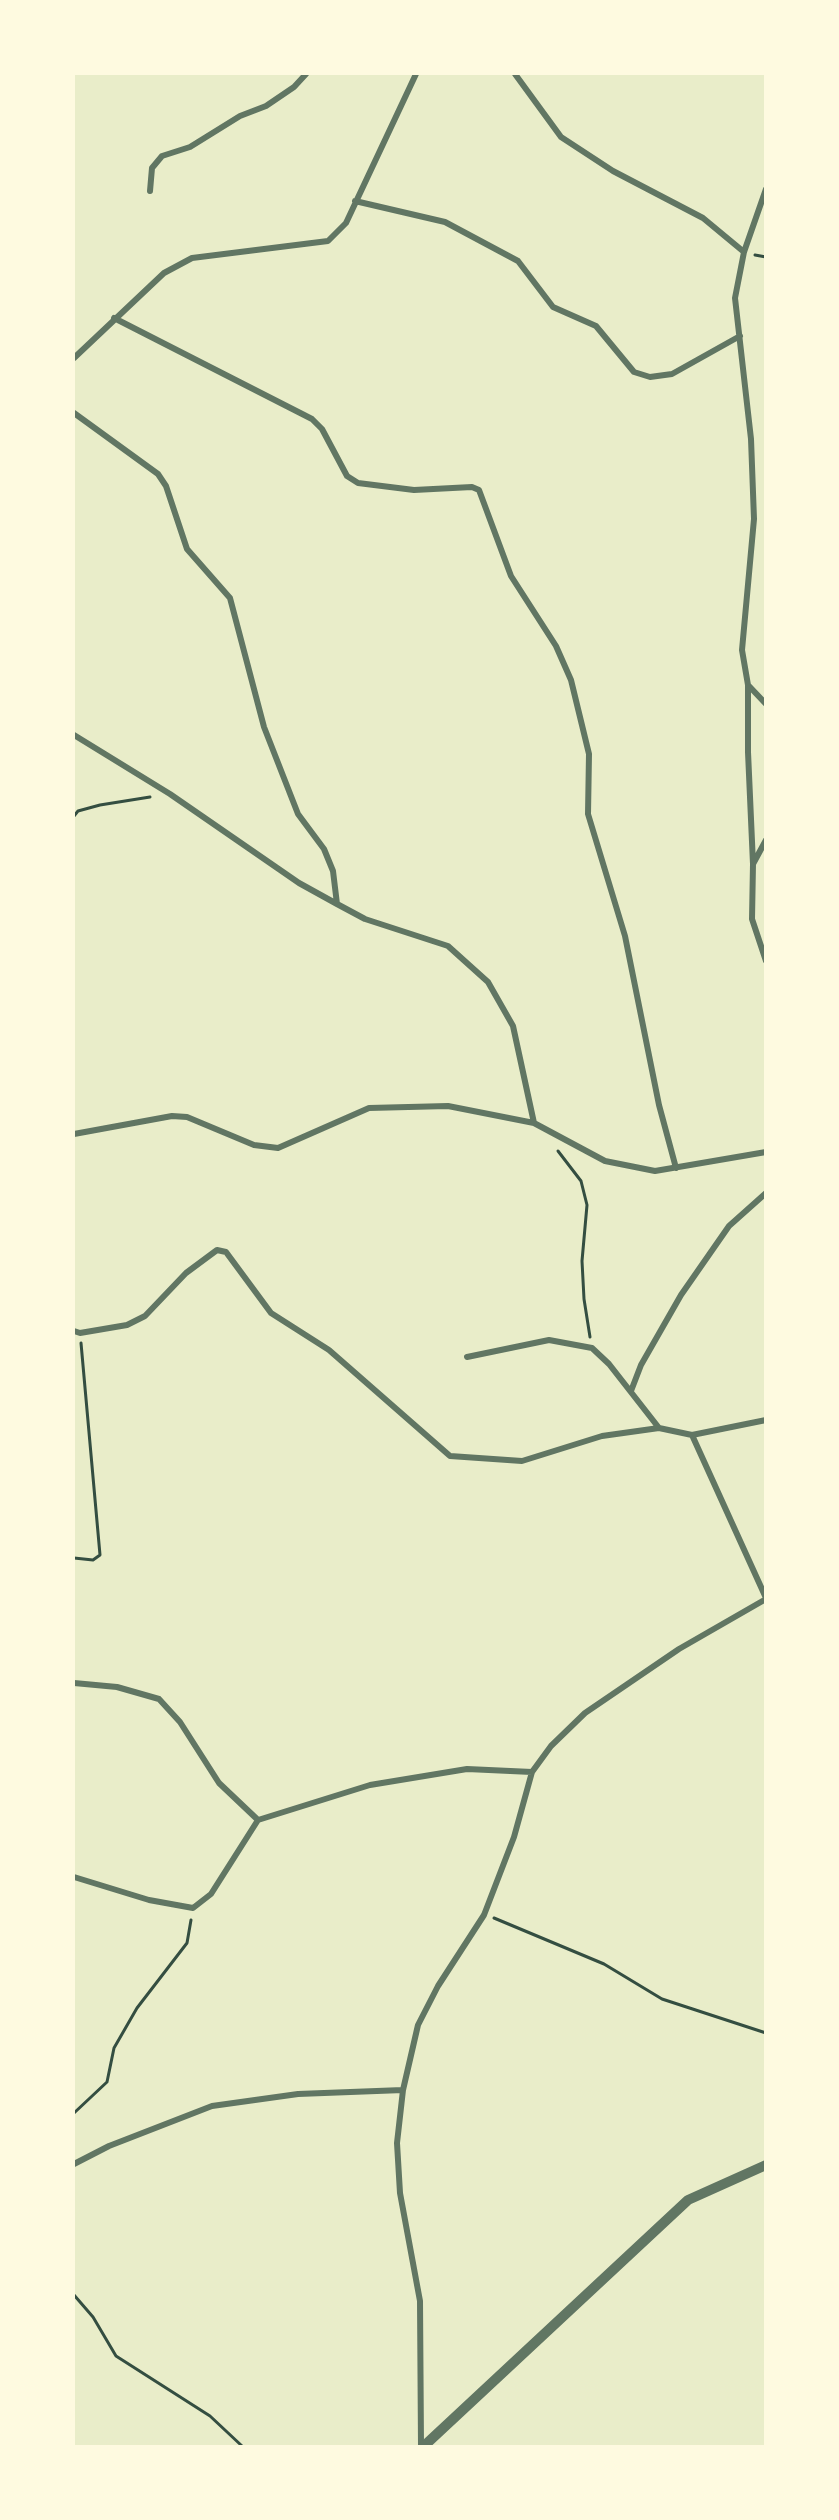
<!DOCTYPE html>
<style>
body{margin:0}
#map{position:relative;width:839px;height:2520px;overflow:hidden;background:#e9edc9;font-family:Montserrat,sans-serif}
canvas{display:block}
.frame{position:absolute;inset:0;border:75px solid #fefae0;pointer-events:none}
</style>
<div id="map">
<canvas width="839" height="2520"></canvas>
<div class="frame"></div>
</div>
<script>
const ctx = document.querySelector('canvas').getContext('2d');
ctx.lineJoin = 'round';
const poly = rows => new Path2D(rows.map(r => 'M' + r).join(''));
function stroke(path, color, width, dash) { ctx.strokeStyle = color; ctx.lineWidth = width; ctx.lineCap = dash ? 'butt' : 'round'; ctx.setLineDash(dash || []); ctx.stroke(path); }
stroke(poly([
 [755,255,766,257],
 [74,816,78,811,100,805,150,797],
 [558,1151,581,1181,587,1205,582,1261,584,1299,590,1337],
 [74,1558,93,1560,100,1555,81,1343],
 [494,1918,604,1964,662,1999,766,2033],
 [74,2113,107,2082,114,2048,137,2008,187,1943,191,1920],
 [74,2295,93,2317,116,2356,210,2416,242,2446]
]), '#344e41', 3);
stroke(poly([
 [515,74,561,137,613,171,703,218,744,252],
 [766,189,744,252,735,298,751,439,754,519,742,650,748,685,766,704],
 [150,191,152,168,162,156,190,147,240,116,266,106,294,87,306,74],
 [355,201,445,222,518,261,553,307,596,326,634,372,650,377,672,374,740,336],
 [114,318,312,419,322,429,347,476,358,483,414,490,472,487,479,490,511,576,556,646,571,680,589,754,588,814,625,936,659,1105,676,1168],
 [74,358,164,273,192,258,328,241,346,223,416,74],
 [74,413,158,474,166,486,187,549,230,598,264,727,298,814,324,849,333,871,337,904],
 [748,685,748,752,753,864],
 [74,735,170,794,299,883,337,904,365,919,448,946,488,982,513,1026,534,1123],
 [766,840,753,864,752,919,766,961],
 [74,1134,172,1116,187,1117,254,1145,278,1148,369,1108,448,1106,534,1123,605,1161,655,1171,766,1152],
 [74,1331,80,1333,127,1325,145,1316,186,1273,217,1250,226,1252,271,1313,329,1350,450,1456,522,1461,602,1436,659,1428,692,1435,766,1420],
 [467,1357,549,1340,592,1348,609,1364,659,1428],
 [631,1391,641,1365,681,1295,729,1226,766,1193],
 [692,1435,766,1598],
 [74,1683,117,1687,159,1699,180,1722,219,1783,258,1820],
 [74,1877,149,1900,193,1908,211,1894,258,1820,370,1785,467,1769,532,1772],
 [74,2164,109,2146,212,2106,298,2094,403,2090],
 [421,2446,420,2301,400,2193,397,2143,403,2090,418,2025,438,1986,484,1915,514,1837,532,1772,551,1746,585,1713,679,1649,766,1599]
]), '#617663', 6);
stroke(poly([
 [424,2446,688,2200,766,2165]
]), '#617663', 10);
</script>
